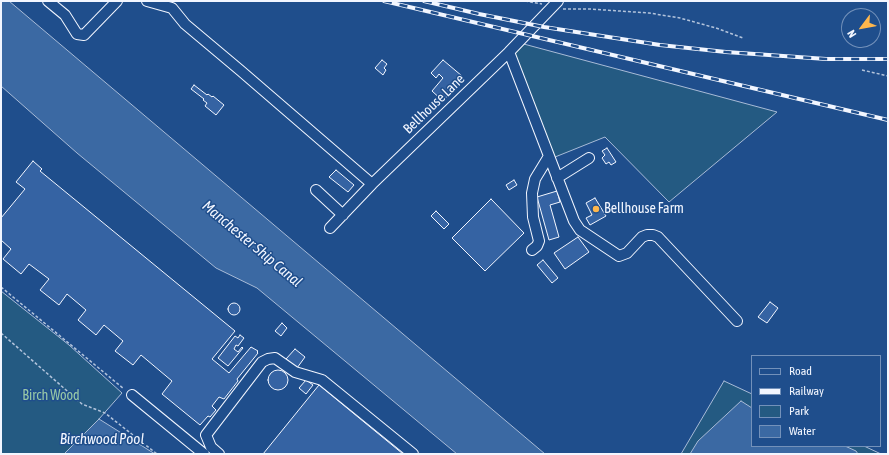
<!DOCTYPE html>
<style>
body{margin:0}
#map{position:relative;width:889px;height:455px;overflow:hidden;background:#1f4e8c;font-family:"Asap Condensed",sans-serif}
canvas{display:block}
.frame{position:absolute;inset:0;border:2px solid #f2f6ff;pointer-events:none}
.legend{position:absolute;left:751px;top:355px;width:130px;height:92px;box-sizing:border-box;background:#1f4e8c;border:1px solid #7391ba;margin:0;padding:5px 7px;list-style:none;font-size:12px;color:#f2f6ff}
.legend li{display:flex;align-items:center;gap:8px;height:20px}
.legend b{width:20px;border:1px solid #7391ba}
.north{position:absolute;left:841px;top:8px;width:40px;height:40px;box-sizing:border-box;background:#1f4e8c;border:1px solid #7391ba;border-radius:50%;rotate:238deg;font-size:11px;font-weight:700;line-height:16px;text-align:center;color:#f2f6ff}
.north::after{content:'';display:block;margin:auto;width:14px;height:18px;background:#ffb74d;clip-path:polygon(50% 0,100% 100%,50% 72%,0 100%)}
</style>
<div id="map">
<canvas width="889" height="455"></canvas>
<div class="frame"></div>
<ul class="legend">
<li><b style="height:5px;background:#1f4e8c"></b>Road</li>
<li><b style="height:5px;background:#f2f6ff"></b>Railway</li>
<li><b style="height:11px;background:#245a82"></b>Park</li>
<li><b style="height:11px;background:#3b69a3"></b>Water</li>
</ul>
<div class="north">N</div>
</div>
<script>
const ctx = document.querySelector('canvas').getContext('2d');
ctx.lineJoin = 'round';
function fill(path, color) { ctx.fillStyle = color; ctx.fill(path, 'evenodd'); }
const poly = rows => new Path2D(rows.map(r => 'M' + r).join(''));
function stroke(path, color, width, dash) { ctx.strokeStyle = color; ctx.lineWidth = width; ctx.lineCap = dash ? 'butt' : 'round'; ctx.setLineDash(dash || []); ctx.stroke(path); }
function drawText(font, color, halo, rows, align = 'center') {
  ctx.font = font + ' "Asap Condensed",sans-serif'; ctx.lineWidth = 3; ctx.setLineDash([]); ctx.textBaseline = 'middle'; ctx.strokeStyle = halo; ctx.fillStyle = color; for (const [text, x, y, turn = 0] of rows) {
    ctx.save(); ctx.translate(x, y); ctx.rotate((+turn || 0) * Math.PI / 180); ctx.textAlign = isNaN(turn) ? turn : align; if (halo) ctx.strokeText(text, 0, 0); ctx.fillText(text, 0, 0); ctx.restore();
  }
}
const green = poly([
 [520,43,777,112,669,202,605,137,550,159,511,53,520,43],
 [1,291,69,345,122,393,99,419,64,454,1,454,1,291],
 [724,381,752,394,752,446,864,446,881,454,681,454,724,381]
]);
fill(green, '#245a82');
stroke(green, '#a8bbd7', 1);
const water = poly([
 [1,1,9,1,545,454,457,454,257,288,216,268,77,153,1,86,1,1],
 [741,401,752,408,752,446,845,446,856,451,858,454,690,454,698,441,741,401],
 [99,419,155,454,64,454,99,419]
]);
fill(water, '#3b69a3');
stroke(water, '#a8bbd7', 1);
const building = poly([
 [382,60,387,64,384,68,386,70,383,75,375,68,382,60],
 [443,60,462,76,450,89,452,90,443,101,432,91,443,78,439,74,436,78,431,73,443,60],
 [194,85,207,95,208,94,212,97,213,96,224,105,216,115,205,106,207,103,203,100,204,99,191,89,194,85],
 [607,148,616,162,611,165,609,162,606,164,602,158,605,155,602,151,607,148],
 [33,161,42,169,40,171,235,331,212,359,229,373,251,347,258,351,257,352,258,353,237,379,238,381,224,399,219,397,212,406,216,410,210,417,208,416,200,425,162,394,172,381,141,355,133,365,115,351,123,341,104,325,96,335,78,320,86,310,67,294,59,305,40,290,49,279,29,264,21,274,3,259,11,249,1,240,1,218,25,189,16,182,33,161],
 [336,170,354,185,348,192,329,177,336,170],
 [514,180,517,185,509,190,506,185,514,180],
 [557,191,560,202,550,205,559,237,549,240,537,197,557,191],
 [595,198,606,216,590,225,586,218,592,215,586,203,595,198],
 [491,199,524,233,485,271,452,238,491,199],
 [436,211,449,224,444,229,431,216,436,211],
 [578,237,589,252,565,269,554,253,578,237],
 [543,260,558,278,552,283,537,265,543,260],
 [770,302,778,308,767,323,758,317,770,302],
 '228 309a6 6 0 1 1 12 0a6 6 0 1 1-12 0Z',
 [282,323,287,328,281,336,275,331,282,323],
 [240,335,244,338,238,346,236,345,234,349,238,352,242,347,243,348,228,366,218,358,235,336,238,338,240,335],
 [295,349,305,357,297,368,286,359,295,349],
 '268 380a10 10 0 1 1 20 0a10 10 0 1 1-20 0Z',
 [306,380,313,385,306,394,299,388,306,380],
 [319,385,403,454,263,454,319,385]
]);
fill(building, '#3563a3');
stroke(building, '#f2f6ff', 1);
const minor = poly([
 [48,1,65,15,77,34,84,35,117,1],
 [147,1,172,8,185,24,241,71,372,184],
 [509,52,574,221,580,230,619,256,627,253,642,237,647,235,653,235,658,237,737,321],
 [557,178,589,158],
 [316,190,343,215],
 [330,228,372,184,509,52,558,1],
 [532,250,537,246,539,241,533,217,532,193,535,179,549,156],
 [132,395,204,454],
 [219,454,211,447,206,435,262,362,268,359,275,358,295,372,322,380,413,454]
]);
stroke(minor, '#f2f6ff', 12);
stroke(poly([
 [525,1,542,4],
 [563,9,590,9,649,13,680,18,716,28,743,38],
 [862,70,888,76],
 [1,287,124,389],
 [1,333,82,404,105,413,157,454]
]), '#b3c4dc', 1.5, [3, 2]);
stroke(minor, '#1f4e8c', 10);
const rail = poly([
 [384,1,888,120],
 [424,1,479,14,544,27,660,45,726,52,826,59,888,59]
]);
stroke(rail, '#f2f6ff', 4);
stroke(rail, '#1f4e8c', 2.5, [8]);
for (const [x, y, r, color] of [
 [596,209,4,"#ffb74d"]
]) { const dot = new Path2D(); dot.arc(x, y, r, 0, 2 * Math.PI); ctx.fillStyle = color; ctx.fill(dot); stroke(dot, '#1f4e8c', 1.5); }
drawText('14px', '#f2f6ff', '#1f4e8c', [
 ["Bellhouse Lane",434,104,-44]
]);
drawText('14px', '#f2f6ff', '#1f4e8c', [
 ["Bellhouse Farm",604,209]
], 'left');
drawText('14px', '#97c8a6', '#1f4e8c', [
 ["Birch Wood",51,396]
]);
drawText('italic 15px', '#f2f6ff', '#1f4e8c', [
 ["Manchester Ship Canal",252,244,40],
 ["Birchwood Pool",102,439]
]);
</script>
